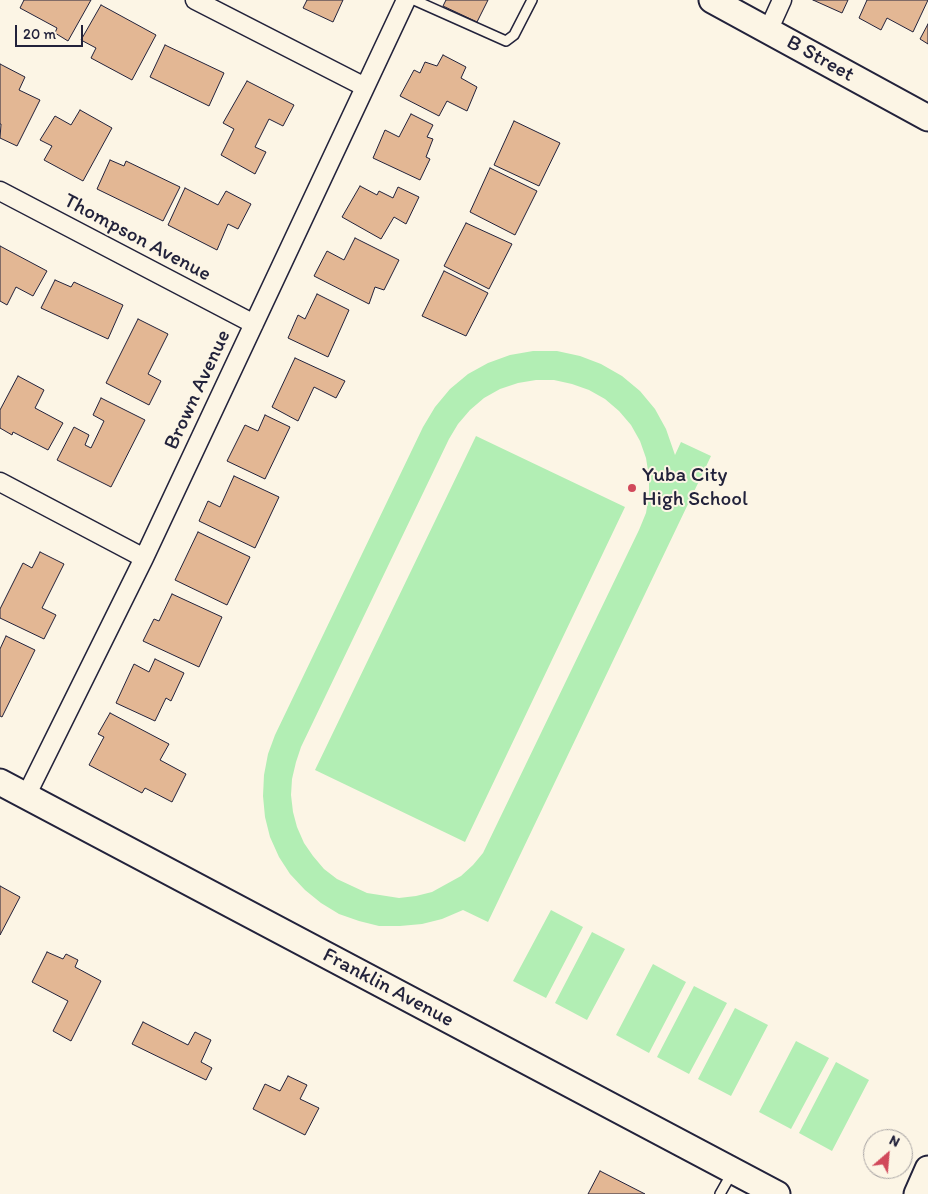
<!DOCTYPE html>
<style>
body{margin:0}
#map{position:relative;width:928px;height:1194px;overflow:hidden;background:#fcf5e5;font-family:Itim,sans-serif}
canvas{display:block}
.north{position:absolute;left:863px;top:1129px;width:50px;height:50px;box-sizing:border-box;background:#fcf5e5;border:1px solid #a5a1a1;border-radius:50%;rotate:27deg;font-size:14px;font-weight:700;line-height:20px;text-align:center;color:#22223b}
.north::after{content:'';display:block;margin:auto;width:18px;height:22px;background:#d1495b;clip-path:polygon(50% 0,100% 100%,50% 72%,0 100%)}
.scale{position:absolute;left:15px;top:25px;width:68px;height:22px;box-sizing:border-box;border:2px solid #22223b;border-top:0;padding-left:6px;font-size:15px;line-height:18px;white-space:nowrap;color:#22223b;-webkit-text-stroke:4px #fcf5e5;paint-order:stroke}
</style>
<div id="map">
<canvas width="928" height="1194"></canvas>
<div class="north">N</div>
<div class="scale">20 m</div>
</div>
<script>
const ctx = document.querySelector('canvas').getContext('2d');
ctx.lineJoin = 'round';
function fill(path, color) { ctx.fillStyle = color; ctx.fill(path, 'evenodd'); }
const poly = rows => new Path2D(rows.map(r => 'M' + r).join(''));
function stroke(path, color, width, dash) { ctx.strokeStyle = color; ctx.lineWidth = width; ctx.lineCap = dash ? 'butt' : 'round'; ctx.setLineDash(dash || []); ctx.stroke(path); }
function drawText(font, color, halo, rows, align = 'center') {
  ctx.font = font + ' Itim,sans-serif'; ctx.lineWidth = 4; ctx.setLineDash([]); ctx.textBaseline = 'middle'; ctx.strokeStyle = halo; ctx.fillStyle = color; for (const [text, x, y, turn = 0] of rows) {
    ctx.save(); ctx.translate(x, y); ctx.rotate((+turn || 0) * Math.PI / 180); ctx.textAlign = isNaN(turn) ? turn : align; if (halo) ctx.strokeText(text, 0, 0); ctx.fillText(text, 0, 0); ctx.restore();
  }
}
fill(poly([
 [533,351,557,351,580,356,601,364,622,376,640,391,655,409,666,429,675,455,681,442,711,456,488,922,463,910,442,919,422,924,400,926,379,926,359,921,339,914,321,903,305,890,290,874,279,857,270,837,265,817,263,796,264,775,268,754,275,735,423,427,435,407,450,389,468,374,488,363,510,355],
 [536,380,554,380,572,384,589,390,605,399,619,411,631,425,640,441,646,458,649,477,649,495,646,513,639,530,483,853,473,865,461,876,432,892,416,896,399,898,367,893,337,879,324,869,313,856,304,843,297,827,293,812,291,795,292,779,296,762,301,747,449,439,458,424,470,410,484,398,500,389,518,383],
 [476,436,625,507,465,842,315,770],
 [551,910,583,927,546,998,513,981],
 [592,932,625,949,587,1020,555,1003],
 [653,964,686,982,649,1053,616,1035],
 [694,986,727,1003,689,1074,657,1057],
 [735,1008,768,1025,731,1096,698,1079],
 [796,1041,829,1058,791,1129,759,1112],
 [836,1062,869,1080,832,1151,799,1133]
]), '#b2eeb4');
const building = poly([
 [24,0,91,0,68,41,55,33,57,28,20,8,24,0],
 [307,0,343,0,333,22,303,8,307,0],
 [446,0,488,0,477,22,443,6,446,0],
 [813,0,848,0,842,13,813,0],
 [867,0,928,0,913,32,887,18,881,30,859,18,867,0],
 [101,5,156,35,132,80,91,58,96,48,81,40,101,5],
 [928,24,928,44,920,39,928,24],
 [165,45,224,73,209,106,150,77,165,45],
 [443,55,466,67,461,78,477,87,467,111,447,101,439,116,400,96,414,70,420,73,425,62,437,66,443,55],
 [0,64,25,77,19,90,40,100,17,146,0,138,1,124,0,124,0,64],
 [247,81,294,105,283,126,269,119,255,147,266,152,255,174,221,155,234,129,223,123,247,81],
 [80,110,112,128,83,181,44,160,52,146,40,140,55,116,71,125,80,110],
 [411,114,433,125,427,137,433,139,426,157,430,159,420,180,373,158,385,130,399,137,411,114],
 [514,121,560,143,539,186,494,165,514,121],
 [110,160,124,166,126,161,180,187,163,221,97,189,110,160],
 [490,168,537,191,515,235,470,212,490,168],
 [360,186,377,195,379,191,393,198,398,187,419,197,406,224,394,217,381,239,342,217,360,186],
 [185,188,218,205,226,191,251,204,238,229,228,224,217,250,168,225,185,188],
 [466,223,512,244,489,289,444,266,466,223],
 [355,238,399,260,384,290,375,287,369,304,314,276,327,251,344,260,355,238],
 [0,246,47,271,33,296,16,287,7,305,0,301,0,246],
 [444,271,488,293,466,336,422,316,444,271],
 [55,280,71,287,74,282,123,305,108,339,41,308,55,280],
 [317,294,349,310,328,357,288,338,298,315,305,319,317,294],
 [138,319,168,334,148,374,161,381,149,405,106,383,138,319],
 [295,358,345,381,336,398,314,387,298,421,272,407,295,358],
 [18,376,44,390,35,408,63,423,48,450,13,432,12,435,0,428,0,410,18,376],
 [101,398,145,420,111,487,57,460,74,427,89,435,85,445,91,448,104,421,93,415,101,398],
 [265,415,290,427,265,479,227,461,245,425,258,431,265,415],
 [234,476,279,497,255,548,199,521,208,501,220,507,234,476],
 [198,532,250,557,227,605,175,580,198,532],
 [40,552,64,564,42,608,56,615,44,639,0,618,0,609,23,563,32,568,40,552],
 [172,594,222,617,199,667,143,641,154,619,159,621,172,594],
 [6,636,35,650,2,717,0,716,0,649,6,636],
 [155,659,184,673,171,701,166,698,155,721,116,703,134,664,149,672,155,659],
 [110,713,169,744,160,760,186,774,172,802,145,788,142,793,89,765,104,737,98,734,110,713],
 [0,886,20,897,0,935,0,886],
 [47,952,63,959,66,954,78,960,75,967,101,981,71,1041,53,1031,68,1001,32,982,47,952],
 [143,1022,188,1045,195,1032,211,1040,201,1062,212,1068,206,1080,132,1044,143,1022],
 [288,1076,307,1085,300,1099,319,1108,305,1135,253,1109,265,1084,280,1091,288,1076],
 [600,1171,645,1194,588,1194,600,1171]
]);
fill(building, '#e3b794');
stroke(building, '#22223b', 1);
const lane = poly([
 [414,0,506,41,514,35,532,0],
 [720,1194,733,1171]
]);
const street = poly([
 [195,0,365,87],
 [768,31,782,0],
 [0,191,254,324],
 [0,482,144,558],
 [26,796,144,558,406,0]
]);
const secondary = poly([
 [712,0,928,118],
 [0,782,777,1194],
 [917,1194,928,1169]
]);
stroke(lane, '#22223b', 12);
stroke(street, '#22223b', 21);
stroke(secondary, '#22223b', 29);
stroke(lane, '#fcf5e5', 9);
stroke(street, '#fcf5e5', 18);
stroke(secondary, '#fcf5e5', 25);
for (const [x, y, r, color] of [
 [632,488,5,"#d1495b"]
]) { const dot = new Path2D(); dot.arc(x, y, r, 0, 2 * Math.PI); ctx.fillStyle = color; ctx.fill(dot); stroke(dot, '#fcf5e5', 2); }
drawText('21px', '#22223b', '#fcf5e5', [
 ["B Street",820,59,29],
 ["Thompson Avenue",137,238,28],
 ["Brown Avenue",198,390,-65],
 ["Franklin Avenue",388,988,28]
]);
drawText('21px', '#22223b', '#fcf5e5', [
 ["Yuba City",642,476],
 ["High School",642,500]
], 'left');
</script>
